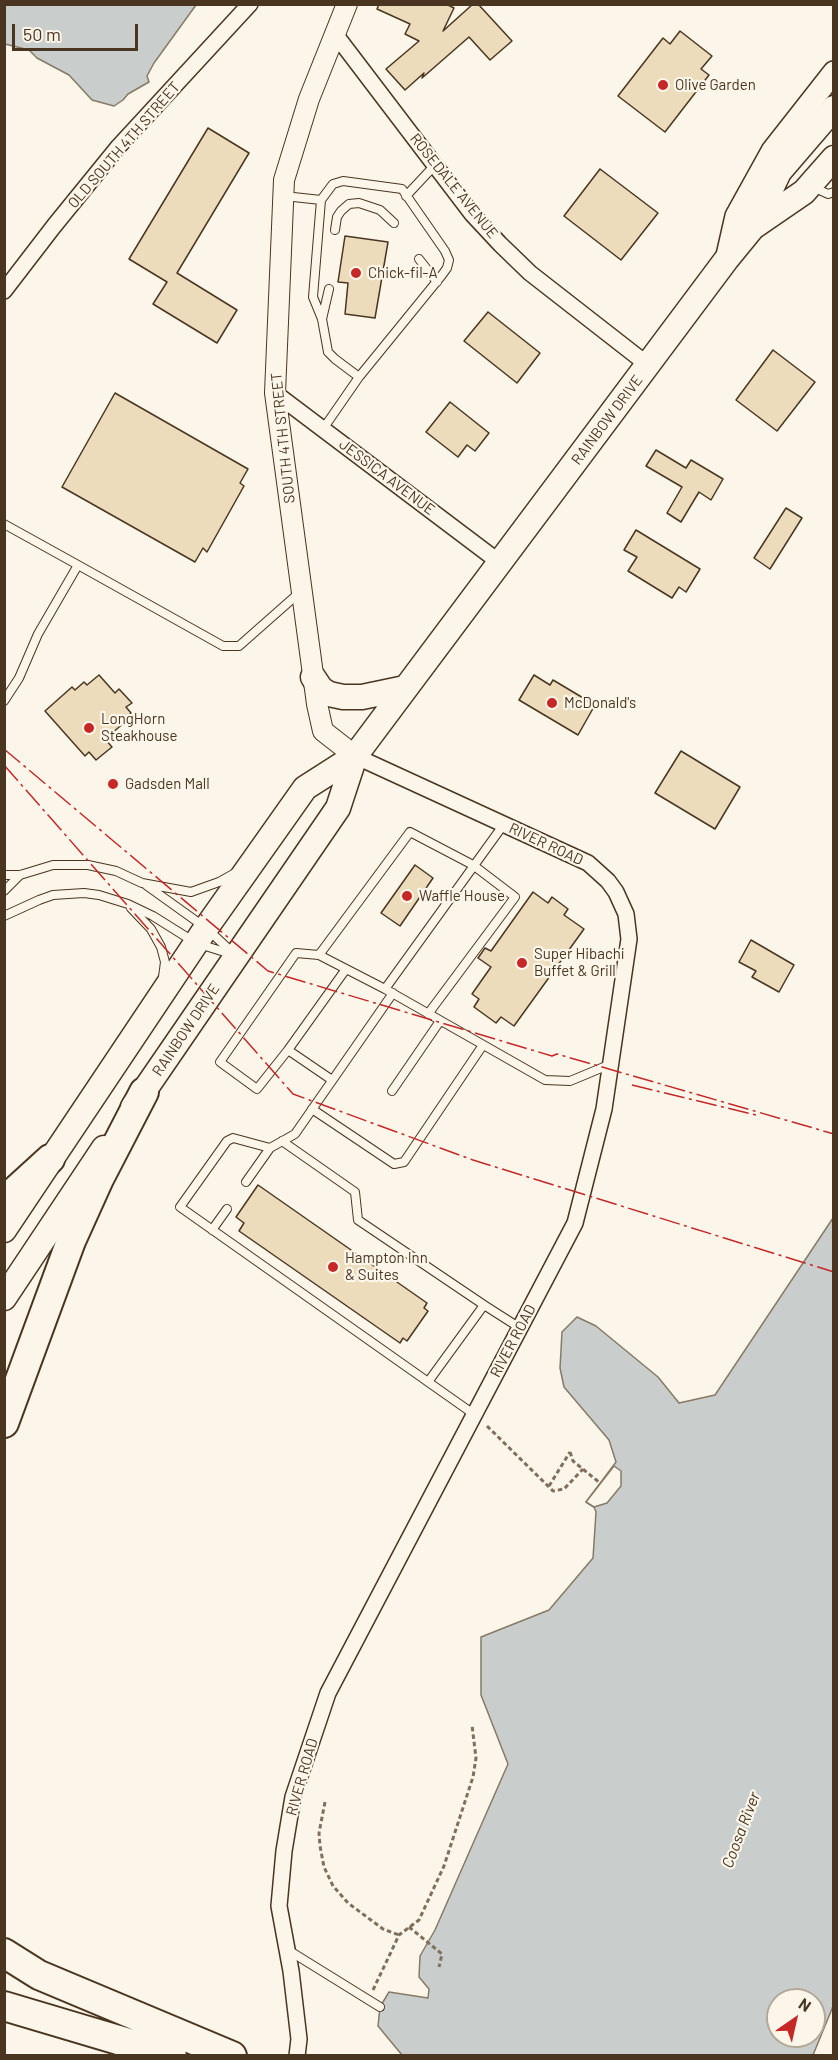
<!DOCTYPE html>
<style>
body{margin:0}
#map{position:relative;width:838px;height:2060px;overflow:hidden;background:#fbf6e9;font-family:Barlow,sans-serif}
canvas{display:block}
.frame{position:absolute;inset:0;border:6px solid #4a3520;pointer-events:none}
.north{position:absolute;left:766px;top:1988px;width:60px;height:60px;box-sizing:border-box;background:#fbf6e9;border:2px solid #b4a999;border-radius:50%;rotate:34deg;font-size:16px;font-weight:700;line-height:24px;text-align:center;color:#4a3520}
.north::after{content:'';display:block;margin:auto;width:21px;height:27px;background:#c62828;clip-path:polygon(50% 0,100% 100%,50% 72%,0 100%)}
.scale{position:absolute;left:12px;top:24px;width:126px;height:27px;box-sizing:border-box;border:3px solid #4a3520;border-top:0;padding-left:8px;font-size:18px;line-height:21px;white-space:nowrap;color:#4a3520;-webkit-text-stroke:4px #fbf6e9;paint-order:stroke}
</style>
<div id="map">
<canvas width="838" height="2060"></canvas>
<div class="frame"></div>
<div class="north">N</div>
<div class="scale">50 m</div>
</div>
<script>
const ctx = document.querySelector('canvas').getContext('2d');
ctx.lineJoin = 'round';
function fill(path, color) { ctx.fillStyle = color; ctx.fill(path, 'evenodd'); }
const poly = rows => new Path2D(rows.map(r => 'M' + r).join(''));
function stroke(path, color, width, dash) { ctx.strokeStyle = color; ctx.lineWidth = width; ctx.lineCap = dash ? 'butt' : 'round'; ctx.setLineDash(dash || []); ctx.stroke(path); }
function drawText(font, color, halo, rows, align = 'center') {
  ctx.font = font + ' Barlow,sans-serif'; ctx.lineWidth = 4.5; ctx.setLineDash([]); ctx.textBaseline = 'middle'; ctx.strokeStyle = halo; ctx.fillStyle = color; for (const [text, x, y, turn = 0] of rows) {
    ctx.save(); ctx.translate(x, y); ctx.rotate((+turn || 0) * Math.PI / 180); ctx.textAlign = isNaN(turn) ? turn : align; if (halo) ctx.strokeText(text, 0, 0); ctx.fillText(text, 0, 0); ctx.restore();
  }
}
const water = poly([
 [4,5,5,4,196,5,154,63,147,76,149,82,128,94,123,100,114,106,92,100,69,75,37,58,29,50,5,44,4,5],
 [833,1218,834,2004,813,2055,402,2055,378,2026,380,2007,389,1992,428,1998,429,1989,419,1977,420,1956,435,1930,508,1764,481,1695,481,1637,549,1610,593,1558,596,1512,594,1507,586,1502,616,1462,609,1440,564,1387,560,1368,562,1332,577,1317,596,1326,658,1377,679,1403,715,1395,833,1218],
 [778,2000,814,2000,814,2036,778,2036,778,2000]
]);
fill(water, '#c9cecd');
stroke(water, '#887966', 1.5);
const pier = poly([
 [614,1466,621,1471,621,1486,607,1503,594,1507,586,1502,614,1466]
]);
fill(pier, '#fbf6e9');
stroke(pier, '#887966', 1.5);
const building = poly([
 [379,4,446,4,454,8,443,31,473,4,478,4,512,41,490,60,469,37,422,78,424,73,405,90,386,69,419,41,405,34,410,24,377,9,379,4],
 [680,31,712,56,701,69,709,75,665,132,618,96,663,38,670,44,680,31],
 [208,128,249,153,177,273,237,310,217,343,153,304,167,282,129,259,208,128],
 [600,169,658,213,621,260,564,216,600,169],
 [345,236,388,242,375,318,345,314,348,283,338,282,345,236],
 [488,312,540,353,517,383,464,341,488,312],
 [773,350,815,382,777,431,736,400,773,350],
 [115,393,248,469,240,483,244,486,207,552,203,548,195,562,62,487,115,393],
 [450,402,489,433,475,451,467,445,458,457,426,432,450,402],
 [656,450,686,468,691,460,723,479,711,500,699,492,681,522,667,513,682,487,646,466,656,450],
 [786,508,802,518,770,569,754,558,786,508],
 [636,530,700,569,686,592,679,587,672,598,628,571,637,557,624,550,636,530],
 [99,675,115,693,119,689,132,703,126,707,131,713,129,715,131,717,105,739,112,747,96,760,89,752,85,756,45,711,72,687,75,690,84,682,87,685,99,675],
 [534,675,550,685,553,680,595,705,578,735,519,700,534,675],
 [681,751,740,787,715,829,655,793,681,751],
 [415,865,433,878,400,926,381,913,415,865],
 [533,892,548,903,552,897,568,909,564,915,584,929,514,1026,501,1017,496,1023,474,1007,479,999,472,994,491,967,478,958,485,948,491,951,533,892],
 [751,940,794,965,779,992,752,977,756,971,739,962,751,940],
 [258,1185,427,1303,424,1308,428,1311,407,1341,403,1338,400,1343,239,1231,244,1223,236,1217,258,1185]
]);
fill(building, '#ecdcbc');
stroke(building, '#4a3520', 1.5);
const service = poly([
 [813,187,828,194,834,192],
 [284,196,321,200],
 [406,196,435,165],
 [335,230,337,217,341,211,349,204,359,203,380,210,394,223],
 [419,259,437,282],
 [322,319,329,289],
 [323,429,359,377,442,275,447,268,449,260,445,251,402,189,343,181,333,184,321,200,313,297,322,319,328,352,335,359,359,377],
 [4,524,78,565,38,634,19,678,4,701],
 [78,565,223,646,239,646,299,593],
 [504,824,385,989,545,1080,570,1081,611,1064],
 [4,875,20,875,53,865,88,865,116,871,142,883,191,892,219,882,235,873],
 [146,885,206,928,233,953],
 [4,891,20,875],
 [131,908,151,929,161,947,165,962,163,977],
 [4,916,39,900,53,895,84,893,99,895,128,904,153,916,196,943,234,955],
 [319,955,296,953,220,1062,257,1089,288,1050,332,1080],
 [385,989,319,955,410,832,473,865,515,897,428,1014],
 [393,993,295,1134,270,1148,233,1138,227,1141,180,1207,475,1415],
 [288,1050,346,969],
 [392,1091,440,1021],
 [312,1109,394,1164,404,1162,483,1045],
 [282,1141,355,1192,358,1220,484,1305],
 [246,1182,270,1148],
 [212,1230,227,1209],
 [428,1382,484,1305,520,1328],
 [288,1950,380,2007]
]);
const minor = poly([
 [335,34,472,214,500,244,530,273,648,365],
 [4,291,54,226,119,146,250,4],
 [275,393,499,562],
 [297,2056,299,2039,291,1971,279,1906,284,1851,293,1797,328,1693,575,1223,604,1109,629,939,626,914,616,892,608,881,588,863,355,756]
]);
const tertiary = poly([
 [347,4,309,99,284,180,275,393,317,704,323,731,355,756]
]);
const secondary = poly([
 [726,260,736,216,772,151,834,72]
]);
const primary = poly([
 [753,227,804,192,834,158],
 [313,677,321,689,329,694,343,697,362,697,405,688],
 [133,1107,338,808,355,756,726,260,753,227,779,172,834,108],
 [4,1230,206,928,305,788,355,756],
 [4,1298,104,1148]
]);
const motorway = poly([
 [4,1201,50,1159],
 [4,1423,71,1241,99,1179,144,1092],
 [4,1953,39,1975,232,2056],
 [4,2006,172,2056]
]);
stroke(service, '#4a3520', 10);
stroke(minor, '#4a3520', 18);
stroke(tertiary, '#4a3520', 22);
stroke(secondary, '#4a3520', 24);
stroke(primary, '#4a3520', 27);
stroke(motorway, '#4a3520', 32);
stroke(poly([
 [487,1426,553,1491,564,1489,583,1469],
 [570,1452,573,1461,600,1483],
 [549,1486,570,1452],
 [325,1802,319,1833,320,1846,324,1867,333,1886,348,1903,383,1929,399,1935],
 [409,1927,442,1954,439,1967],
 [373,1990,399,1935,419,1920,444,1866,473,1777,476,1758,472,1725]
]), '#7f6f5c', 3, [4.5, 3]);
stroke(service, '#fbf6e9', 8);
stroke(minor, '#fbf6e9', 15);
stroke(tertiary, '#fbf6e9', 20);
stroke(secondary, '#fbf6e9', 21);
stroke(primary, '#fbf6e9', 24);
stroke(motorway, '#fbf6e9', 28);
stroke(poly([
 [4,749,268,971,552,1056,557,1054,834,1134],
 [4,765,293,1094,473,1160,834,1272],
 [632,1085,756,1115]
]), '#c62828', 1.5, [21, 4.5, 3, 4.5]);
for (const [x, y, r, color] of [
 [663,85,6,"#c62828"],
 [356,273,6,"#c62828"],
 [552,703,6,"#c62828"],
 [89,728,6,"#c62828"],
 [113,784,6,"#c62828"],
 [407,896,6,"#c62828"],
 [522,963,6,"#c62828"],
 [333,1267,6,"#c62828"]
]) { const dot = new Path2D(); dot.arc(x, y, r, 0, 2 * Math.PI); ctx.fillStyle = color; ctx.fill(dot); stroke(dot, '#fbf6e9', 2); }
drawText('15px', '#4a3520', '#fbf6e9', [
 ["Olive Garden",675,85],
 ["Chick-fil-A",368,273],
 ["McDonald's",564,703],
 ["LongHorn",101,719],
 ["Steakhouse",101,736],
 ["Gadsden Mall",125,784],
 ["Waffle House",419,896],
 ["Super Hibachi",534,954],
 ["Buffet & Grill",534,971],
 ["Hampton Inn",345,1258],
 ["& Suites",345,1275]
], 'left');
drawText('15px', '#4a3520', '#fbf6e9', [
 ["OLD SOUTH 4TH STREET",124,145,-49],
 ["ROSEDALE AVENUE",454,186,51],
 ["RAINBOW DRIVE",607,420,-53],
 ["SOUTH 4TH STREET",283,438,-96],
 ["JESSICA AVENUE",387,477,37],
 ["RIVER ROAD",546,844,25],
 ["RAINBOW DRIVE",186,1030,-56],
 ["RIVER ROAD",513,1341,-62],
 ["RIVER ROAD",302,1777,-74]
]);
drawText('italic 16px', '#4a3520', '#fbf6e9', [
 ["Coosa River",741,1830,-69]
]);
</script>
